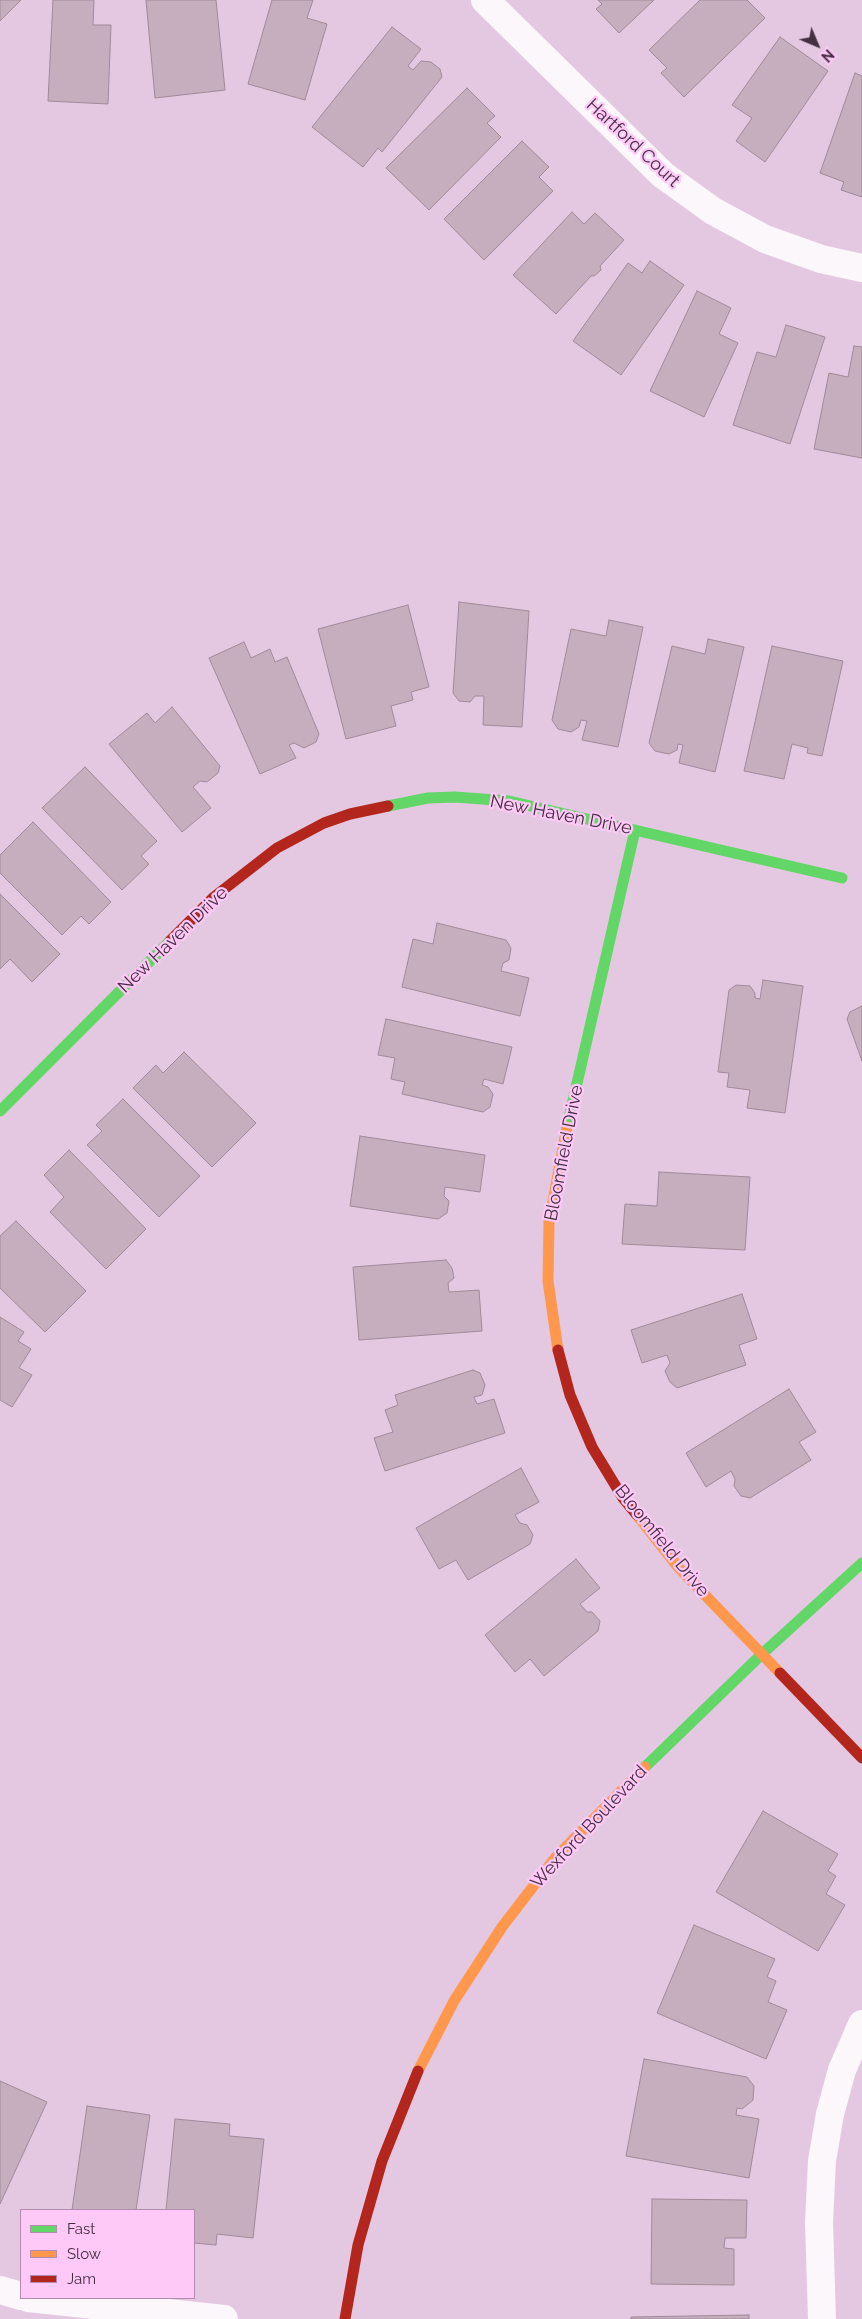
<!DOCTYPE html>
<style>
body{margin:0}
#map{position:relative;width:862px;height:2319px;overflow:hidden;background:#e4c8e1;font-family:Raleway,sans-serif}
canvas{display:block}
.legend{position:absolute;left:20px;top:2209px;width:175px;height:90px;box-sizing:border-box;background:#fec8f7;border:1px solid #b48aae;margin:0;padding:6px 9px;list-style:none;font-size:15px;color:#442e41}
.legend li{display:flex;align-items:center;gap:10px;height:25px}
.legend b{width:25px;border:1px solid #b48aae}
.north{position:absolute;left:792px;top:20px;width:50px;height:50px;-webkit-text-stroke:4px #fec8f7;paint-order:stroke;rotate:135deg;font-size:14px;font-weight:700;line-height:20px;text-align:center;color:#442e41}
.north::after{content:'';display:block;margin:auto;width:18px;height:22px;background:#442e41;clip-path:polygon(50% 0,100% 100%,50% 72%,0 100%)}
</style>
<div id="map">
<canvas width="862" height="2319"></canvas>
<ul class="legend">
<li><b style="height:6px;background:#63d668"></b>Fast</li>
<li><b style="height:6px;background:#ff974d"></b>Slow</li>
<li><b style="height:6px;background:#b3261e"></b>Jam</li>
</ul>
<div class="north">N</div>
</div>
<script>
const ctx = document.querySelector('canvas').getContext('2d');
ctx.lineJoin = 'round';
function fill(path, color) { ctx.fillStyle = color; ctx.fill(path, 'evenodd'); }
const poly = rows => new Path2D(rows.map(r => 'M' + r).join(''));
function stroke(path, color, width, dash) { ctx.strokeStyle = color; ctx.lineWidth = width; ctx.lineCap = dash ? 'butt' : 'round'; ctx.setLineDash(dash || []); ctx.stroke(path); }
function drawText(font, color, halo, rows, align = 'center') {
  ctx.font = font + ' Raleway,sans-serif'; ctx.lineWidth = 4.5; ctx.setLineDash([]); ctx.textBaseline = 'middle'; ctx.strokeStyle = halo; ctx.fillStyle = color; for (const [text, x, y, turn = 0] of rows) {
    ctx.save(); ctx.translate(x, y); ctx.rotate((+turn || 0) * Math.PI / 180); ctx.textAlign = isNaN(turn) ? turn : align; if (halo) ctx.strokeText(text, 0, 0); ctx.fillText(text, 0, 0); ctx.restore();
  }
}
const building = poly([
 [0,0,21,0,0,21,0,0],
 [53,0,94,0,93,25,111,25,108,104,48,101,53,0],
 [146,0,216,0,225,90,155,98,146,0],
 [272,0,313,0,307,18,327,24,305,100,248,84,272,0],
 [598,0,654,0,619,33,596,9,602,4,598,0],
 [700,0,747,0,765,18,684,97,661,73,667,68,649,50,700,0],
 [392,27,421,49,408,66,413,70,421,61,431,62,440,69,442,77,382,152,378,148,363,167,312,127,392,27],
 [780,37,828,71,765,162,736,141,752,118,732,105,780,37],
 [855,73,862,76,862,197,841,190,844,182,820,173,855,73],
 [467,88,495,116,487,123,501,137,429,210,386,168,467,88],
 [522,141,549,167,539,177,553,191,484,260,444,219,522,141],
 [572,212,584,224,595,213,624,240,600,266,601,270,594,276,591,276,556,314,513,275,572,212],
 [650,261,684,285,621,375,573,341,628,263,642,273,650,261],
 [697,291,731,308,719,334,738,343,704,417,650,391,697,291],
 [786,325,825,337,790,444,733,425,757,352,776,357,786,325],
 [854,346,862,347,862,458,814,449,829,373,848,377,854,346],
 [459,602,529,611,522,727,483,725,484,696,475,696,470,702,459,701,453,693,459,602],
 [408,605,429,687,411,692,413,700,391,706,396,726,346,739,318,629,408,605],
 [609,620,643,627,618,747,582,740,587,721,581,720,579,727,571,732,558,729,552,720,571,629,606,636,609,620],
 [708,639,744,647,715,772,679,763,683,745,678,744,677,750,669,754,655,751,649,743,672,646,705,654,708,639],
 [244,642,251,658,270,649,275,662,287,657,319,734,316,742,304,748,294,743,289,745,296,758,260,774,209,658,244,642],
 [772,646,843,661,822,756,807,753,808,748,792,744,784,779,744,771,772,646],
 [172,707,220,766,218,773,207,782,200,781,193,787,211,808,182,832,109,744,147,713,155,723,172,707],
 [85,767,157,841,141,856,149,864,122,890,42,808,85,767],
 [33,822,111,902,89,924,81,916,62,935,0,873,0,855,33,822],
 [0,894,60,954,32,982,10,959,0,969,0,894],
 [437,923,506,940,511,948,509,960,503,963,501,971,529,978,520,1016,402,987,413,939,433,944,437,923],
 [763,980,803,986,785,1113,747,1108,750,1090,727,1087,729,1073,718,1072,729,990,736,985,750,986,755,993,755,998,760,999,763,980],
 [862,1006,862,1061,847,1019,850,1012,862,1006],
 [386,1019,512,1047,503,1084,484,1079,482,1085,488,1087,493,1094,490,1107,483,1112,402,1094,405,1082,391,1079,395,1058,378,1055,386,1019],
 [184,1052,256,1123,212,1167,133,1088,156,1065,163,1073,184,1052],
 [123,1099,200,1176,159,1217,87,1145,102,1131,96,1125,123,1099],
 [360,1136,485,1155,480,1192,445,1187,444,1196,449,1201,447,1213,438,1219,350,1206,360,1136],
 [69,1150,146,1229,106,1269,50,1212,64,1197,44,1175,69,1150],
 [659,1172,750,1177,745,1250,622,1244,625,1204,657,1206,659,1172],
 [16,1221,86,1291,45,1332,0,1288,0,1236,16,1221],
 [446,1260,452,1268,454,1278,448,1283,449,1292,479,1290,482,1331,359,1340,353,1267,446,1260],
 [742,1294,757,1339,739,1345,746,1365,677,1388,670,1382,665,1371,670,1363,667,1355,642,1363,631,1330,742,1294],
 [0,1317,24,1332,18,1341,31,1349,19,1368,32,1375,12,1407,0,1400,0,1317],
 [473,1370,480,1373,485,1385,482,1395,474,1397,477,1404,494,1399,505,1433,385,1471,374,1438,393,1432,385,1410,398,1405,395,1395,473,1370],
 [789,1389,816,1432,799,1442,811,1460,750,1498,741,1496,734,1486,735,1479,731,1471,706,1487,686,1453,789,1389],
 [521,1468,539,1502,515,1515,520,1523,527,1525,533,1535,530,1544,468,1580,456,1560,439,1569,416,1528,521,1468],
 [576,1559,600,1588,580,1604,587,1612,592,1612,600,1621,598,1631,544,1676,530,1659,515,1672,485,1635,576,1559],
 [763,1811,838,1854,828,1871,836,1876,826,1894,845,1905,818,1951,716,1892,763,1811],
 [694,1925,775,1959,767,1977,776,1981,768,2002,787,2010,766,2059,657,2013,694,1925],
 [644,2059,747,2077,754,2086,753,2100,742,2109,737,2108,736,2115,759,2119,749,2178,626,2156,644,2059],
 [0,2081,47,2102,0,2204,0,2081],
 [87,2106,150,2115,136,2210,72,2210,87,2106],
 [175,2119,230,2124,229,2136,264,2139,253,2238,217,2234,216,2245,194,2243,194,2210,166,2210,175,2119],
 [652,2199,747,2200,746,2238,725,2238,724,2248,734,2249,734,2285,651,2284,652,2199],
 [749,2315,749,2319,631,2319,631,2317,749,2315]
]);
fill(building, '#c7aebf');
stroke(building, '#a08999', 1);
stroke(poly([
 [485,0,663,175,713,211,765,239,821,259,862,268],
 [0,2290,21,2296],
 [28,2298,224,2319],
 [822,2319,819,2222,822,2161,830,2114,842,2070,862,2024]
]), '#fbf7fa', 28);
stroke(poly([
 [388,806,428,798,455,797,509,801,842,878],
 [0,1111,170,941],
 [567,1127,635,830],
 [645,1767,762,1654,862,1563]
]), '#63d668', 11);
stroke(poly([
 [558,1350,548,1281,549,1222,567,1127],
 [637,1515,679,1568,780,1673],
 [418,2071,454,2001,502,1927,555,1858,645,1767]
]), '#ff974d', 11);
stroke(poly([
 [170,941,214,897,277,848,324,823,350,814,388,806],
 [558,1350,570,1395,592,1447,623,1498,637,1515],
 [780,1673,862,1758],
 [345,2319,358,2245,382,2161,418,2071]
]), '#b3261e', 11);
drawText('18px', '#442e41', '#fec8f7', [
 ["Hartford Court",633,143,43],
 ["New Haven Drive",561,815,11],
 ["New Haven Drive",173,940,-44],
 ["Bloomfield Drive",564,1153,-79],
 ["Bloomfield Drive",662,1541,51],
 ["Wexford Boulevard",589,1827,-47]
]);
</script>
